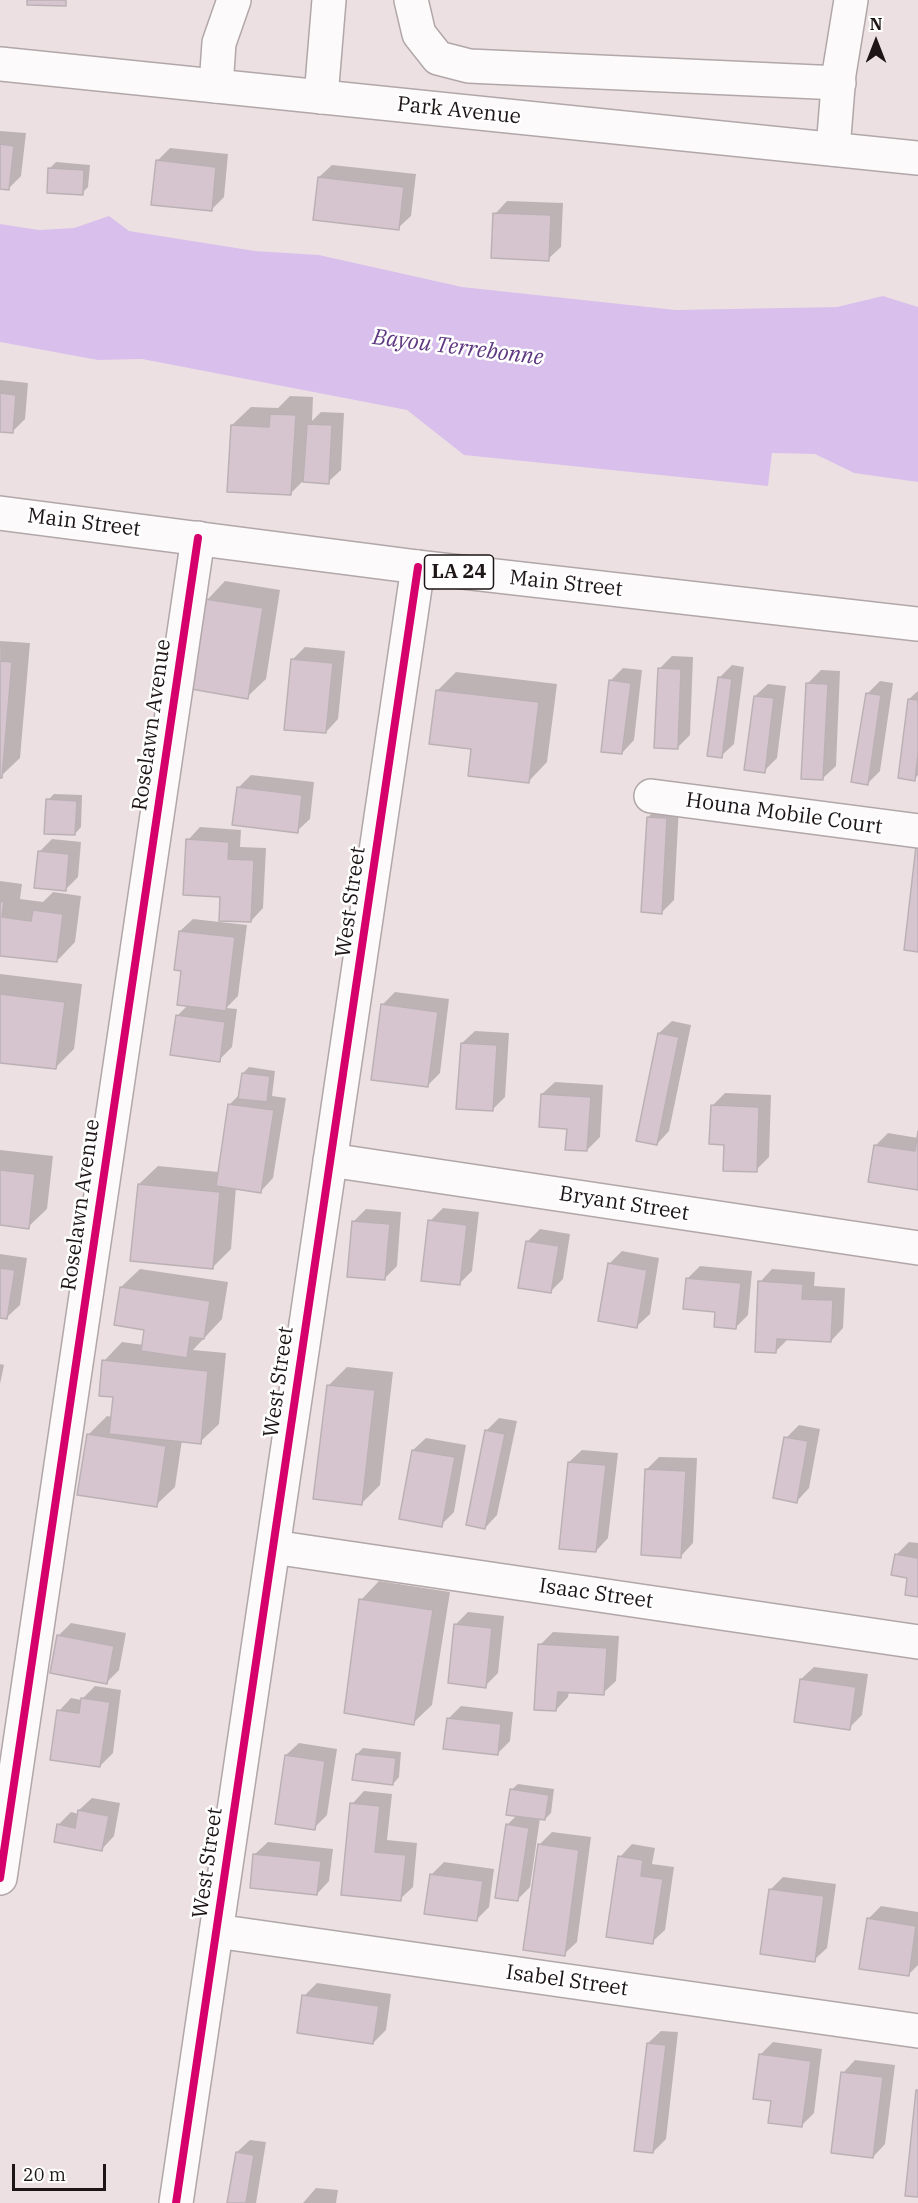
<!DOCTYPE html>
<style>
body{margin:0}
#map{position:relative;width:918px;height:2203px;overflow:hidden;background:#ede0e2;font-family:"IBM Plex Serif",serif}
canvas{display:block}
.north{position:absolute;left:846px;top:12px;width:60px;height:60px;-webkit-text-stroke:4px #fff;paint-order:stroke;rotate:0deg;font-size:16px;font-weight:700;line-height:24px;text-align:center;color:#1d1516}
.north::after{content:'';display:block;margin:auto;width:21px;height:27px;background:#1d1516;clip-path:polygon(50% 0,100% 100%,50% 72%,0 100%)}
.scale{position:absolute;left:12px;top:2164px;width:94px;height:27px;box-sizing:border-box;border:3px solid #1d1516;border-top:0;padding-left:8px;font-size:18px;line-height:21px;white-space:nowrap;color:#1d1516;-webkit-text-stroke:4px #fff;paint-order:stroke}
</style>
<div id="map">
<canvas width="918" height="2203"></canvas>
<div class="north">N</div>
<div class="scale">20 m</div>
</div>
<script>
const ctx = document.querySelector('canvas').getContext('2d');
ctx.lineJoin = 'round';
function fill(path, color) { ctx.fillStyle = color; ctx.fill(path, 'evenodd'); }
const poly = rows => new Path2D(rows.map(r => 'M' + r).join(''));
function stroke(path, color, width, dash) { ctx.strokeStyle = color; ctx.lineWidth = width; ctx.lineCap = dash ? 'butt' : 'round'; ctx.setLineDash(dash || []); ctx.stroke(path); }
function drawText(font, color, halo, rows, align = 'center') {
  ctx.font = font + ' "IBM Plex Serif",serif'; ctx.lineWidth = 5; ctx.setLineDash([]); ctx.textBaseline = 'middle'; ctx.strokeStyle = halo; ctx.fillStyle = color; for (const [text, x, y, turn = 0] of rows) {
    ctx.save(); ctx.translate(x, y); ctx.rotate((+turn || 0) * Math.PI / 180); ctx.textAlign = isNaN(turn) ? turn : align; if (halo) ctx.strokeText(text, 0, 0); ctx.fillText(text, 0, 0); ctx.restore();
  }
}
fill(poly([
 [109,216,129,231,255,251,319,255,462,287,676,310,837,307,883,296,918,307,918,482,854,473,815,454,772,453,768,486,464,455,407,410,142,359,98,360,0,342,0,224,39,230,74,228]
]), '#d9c0ec');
fill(poly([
 [0,131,26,133,21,176,8,189,0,188],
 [170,148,228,154,224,197,211,210,158,160],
 [56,162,90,165,88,187,82,193,50,168],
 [332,165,416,174,411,216,398,228,319,177],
 [507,201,563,203,561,247,548,259,495,214],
 [0,380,28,383,25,419,12,432,0,431],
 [290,396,313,397,312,421,321,412,344,413,341,470,328,482,303,481,290,494,232,425,251,407,278,408],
 [225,581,280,590,266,679,247,697,207,600],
 [0,641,30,643,20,758,1,776],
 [305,647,345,651,338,719,326,732,292,660],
 [672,656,693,657,690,735,677,748,659,669],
 [732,665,744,667,734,744,721,756,719,678],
 [623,668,642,670,634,740,622,753,610,681],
 [821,670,840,671,836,766,823,778,808,683],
 [456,672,557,684,547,762,529,781,473,747,437,691],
 [880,681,893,683,880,771,868,783,867,694],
 [768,684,786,686,777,758,764,771,755,696],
 [918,691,918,775,914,779,909,699],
 [251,775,314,782,310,819,297,831,238,788],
 [54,794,82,795,81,827,75,834,48,800],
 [661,805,679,806,674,900,662,912,648,817],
 [200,827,241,830,240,847,266,848,263,908,251,921,222,896,188,840],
 [52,839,81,842,78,877,65,890,39,852],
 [0,881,22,884,20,899,43,902,53,892,81,896,75,942,57,961,0,955],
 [193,919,247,925,238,996,226,1008,237,1009,232,1047,219,1060,177,1016,188,1005,180,931],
 [0,974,82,984,74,1049,55,1068,0,1061],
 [395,992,449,999,440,1073,427,1086,382,1005],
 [672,1021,691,1025,669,1131,657,1144,659,1033],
 [475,1031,509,1033,505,1097,492,1110,462,1043],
 [249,1067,275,1071,272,1096,286,1098,273,1178,261,1191,236,1187,231,1249,212,1268,139,1184,158,1166,219,1172,230,1104,241,1093,243,1073],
 [555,1082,603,1085,600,1137,587,1150,542,1094],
 [725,1093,771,1095,769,1157,756,1170,726,1143,712,1106],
 [888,1133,918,1138,918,1189,875,1146],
 [0,1150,53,1156,47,1209,28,1227,0,1224],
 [443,1208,479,1212,472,1271,459,1284,430,1221],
 [366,1209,401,1212,397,1266,384,1279,353,1222],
 [540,1229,570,1234,563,1279,551,1291,527,1242],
 [622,1251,659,1258,650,1314,637,1326,609,1264],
 [0,1254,27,1258,20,1305,7,1317,0,1316],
 [700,1266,752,1271,748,1315,735,1328,687,1279],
 [140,1269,228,1282,222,1319,193,1350,226,1353,219,1424,200,1442,182,1440,175,1487,156,1505,88,1435,107,1416,112,1417,115,1396,104,1361,122,1342,144,1345,146,1329,121,1287],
 [772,1269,815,1272,814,1286,845,1288,843,1328,831,1341,789,1338,776,1351,760,1282],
 [0,1364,4,1365,0,1384],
 [347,1367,393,1372,380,1485,361,1504,329,1385],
 [499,1418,517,1421,497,1515,485,1528,487,1430],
 [799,1425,820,1429,809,1488,797,1501,786,1438],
 [426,1438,466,1445,454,1512,441,1525,413,1450],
 [582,1450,618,1453,608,1538,596,1551,569,1462],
 [659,1457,697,1458,693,1543,681,1556,646,1470],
 [909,1542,918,1543,918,1596,896,1555],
 [379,1581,450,1592,432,1705,413,1723,361,1600],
 [468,1612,504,1616,498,1673,485,1686,456,1624],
 [71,1623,126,1633,119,1670,106,1683,59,1635],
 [553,1632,619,1636,616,1681,603,1693,569,1691,568,1697,556,1710,540,1645],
 [814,1667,868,1674,862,1715,849,1728,801,1679],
 [95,1686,121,1690,113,1753,100,1766,59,1711,71,1698,81,1700],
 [461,1706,513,1712,510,1741,497,1754,448,1719],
 [299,1743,337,1749,327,1815,314,1828,286,1755],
 [363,1748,401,1752,399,1777,393,1784,357,1754],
 [518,1784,554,1789,551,1813,545,1819,540,1818,530,1887,517,1900,507,1825,517,1815,511,1790],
 [364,1791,392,1794,387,1840,417,1843,413,1887,400,1899,343,1893,352,1804],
 [92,1798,120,1803,114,1836,102,1849,58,1825,71,1812,79,1814,79,1810],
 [552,1832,591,1837,577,1942,564,1954,539,1845],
 [268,1842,333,1849,329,1881,317,1894,255,1854],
 [632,1844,655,1848,652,1864,674,1867,665,1930,652,1942,620,1857],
 [444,1862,494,1869,489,1907,477,1919,431,1875],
 [783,1877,836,1884,827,1948,814,1960,770,1890],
 [881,1906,918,1912,918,1965,908,1975,868,1919],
 [317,1983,391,1994,386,2030,373,2043,304,1996],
 [661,2031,678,2032,666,2139,653,2152,648,2043],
 [773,2042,822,2049,814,2113,801,2126,772,2100,760,2055],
 [855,2060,895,2065,885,2144,873,2157,843,2073],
 [250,2140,266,2142,256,2203,229,2203,237,2152],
 [316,2188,338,2190,336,2203,303,2203]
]), '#0003');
const building = poly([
 [27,0,66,0,66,6,27,5,27,0],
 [0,144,14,146,9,190,0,189,0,144],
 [156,160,216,167,212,211,151,205,156,160],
 [48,168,84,170,83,195,47,193,48,168],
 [318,177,404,187,399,230,313,220,318,177],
 [493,213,551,215,549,261,491,258,493,213],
 [0,393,16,395,13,433,0,432,0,393],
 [270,414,296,415,291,495,227,492,231,425,269,427,270,414],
 [307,424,332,425,329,484,303,482,307,424],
 [205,599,263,608,248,699,191,689,205,599],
 [291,659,333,663,326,733,284,730,291,659],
 [0,661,12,662,2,778,0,778,0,661],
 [658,668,681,669,678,749,654,748,658,668],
 [718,677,732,679,722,758,707,756,718,677],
 [609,680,631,683,622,754,601,752,609,680],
 [806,683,828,684,823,780,801,779,806,683],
 [436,690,539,702,529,783,468,776,471,749,429,744,436,690],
 [866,693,881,695,868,785,851,782,866,693],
 [754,696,774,698,765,773,744,770,754,696],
 [908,699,918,700,918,754,915,781,898,778,908,699],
 [237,787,302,795,298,833,232,825,237,787],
 [46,799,77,801,75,835,44,834,46,799],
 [647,817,667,818,662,914,641,912,647,817],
 [186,839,229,842,228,859,254,860,251,922,219,921,220,897,183,895,186,839],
 [916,846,918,846,918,952,904,950,916,846],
 [38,851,69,854,66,891,34,888,38,851],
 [0,901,4,902,2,917,31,921,33,910,63,914,57,962,0,956,0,901],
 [179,931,235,937,226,1011,177,1005,181,971,174,970,179,931],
 [0,994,65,1002,56,1069,0,1063,0,994],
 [381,1004,438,1012,428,1087,371,1080,381,1004],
 [176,1015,225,1022,220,1062,170,1055,176,1015],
 [658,1033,679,1037,657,1145,636,1141,658,1033],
 [461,1043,497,1045,493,1111,456,1109,461,1043],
 [242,1073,270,1076,267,1102,238,1099,242,1073],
 [541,1094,591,1097,587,1151,565,1150,567,1129,539,1127,541,1094],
 [228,1104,274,1110,261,1193,216,1186,228,1104],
 [711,1105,759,1107,757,1172,723,1171,724,1145,709,1144,711,1105],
 [918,1131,918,1190,868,1182,874,1145,915,1151,918,1131],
 [0,1170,35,1174,29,1229,0,1225,0,1170],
 [138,1184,220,1192,213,1269,130,1261,138,1184],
 [428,1220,467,1225,460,1285,421,1281,428,1220],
 [352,1221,390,1224,385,1280,347,1277,352,1221],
 [526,1241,559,1246,551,1293,518,1288,526,1241],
 [608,1263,647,1270,637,1328,598,1321,608,1263],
 [0,1268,15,1270,7,1319,0,1318,0,1268],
 [686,1278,741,1283,736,1329,714,1327,715,1312,683,1309,686,1278],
 [758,1281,803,1284,802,1299,833,1300,831,1342,777,1339,776,1353,755,1352,758,1281],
 [120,1287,210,1301,204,1339,190,1337,187,1358,141,1351,144,1330,114,1325,120,1287],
 [102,1360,208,1371,201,1444,109,1434,113,1397,99,1396,102,1360],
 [327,1385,375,1390,362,1505,313,1499,327,1385],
 [485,1430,505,1434,485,1529,466,1525,485,1430],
 [87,1434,166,1446,157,1507,77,1495,87,1434],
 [784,1437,808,1441,797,1503,773,1498,784,1437],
 [412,1450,455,1457,442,1527,399,1519,412,1450],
 [568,1462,606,1465,596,1552,559,1549,568,1462],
 [645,1469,686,1471,681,1558,641,1555,645,1469],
 [895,1554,918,1558,918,1597,905,1595,907,1578,891,1575,895,1554],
 [359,1599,433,1610,414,1725,344,1713,359,1599],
 [454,1624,492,1628,486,1688,448,1683,454,1624],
 [57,1635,114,1646,107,1684,50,1673,57,1635],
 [538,1644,607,1648,604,1695,558,1692,556,1711,534,1710,538,1644],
 [800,1679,856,1687,850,1730,794,1722,800,1679],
 [81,1698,110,1702,100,1767,50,1760,57,1710,79,1713,81,1698],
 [447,1718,501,1724,498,1755,443,1749,447,1718],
 [356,1754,396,1758,393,1785,352,1780,356,1754],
 [285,1755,325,1761,315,1830,275,1824,285,1755],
 [510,1789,549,1795,545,1820,506,1815,510,1789],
 [350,1803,380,1806,375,1852,406,1855,401,1901,341,1895,350,1803],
 [78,1810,109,1816,102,1851,54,1842,57,1824,75,1828,78,1810],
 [506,1824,529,1828,518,1901,495,1898,506,1824],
 [538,1844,579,1850,565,1956,523,1950,538,1844],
 [253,1854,321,1861,317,1895,250,1888,253,1854],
 [618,1856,643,1860,641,1876,663,1879,653,1944,606,1937,618,1856],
 [430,1874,483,1881,477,1921,424,1914,430,1874],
 [769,1889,824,1896,815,1962,760,1954,769,1889],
 [867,1918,916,1926,909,1976,859,1969,867,1918],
 [302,1995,379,2006,373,2044,297,2033,302,1995],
 [647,2043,666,2045,653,2153,634,2151,647,2043],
 [759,2054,811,2061,802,2127,768,2123,771,2101,753,2099,759,2054],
 [841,2072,883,2077,873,2158,831,2153,841,2072],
 [916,2090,918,2090,918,2197,905,2196,916,2090],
 [236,2152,254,2155,246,2203,227,2203,236,2152]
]);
fill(building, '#d6c5ce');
stroke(building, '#bbb1b5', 1.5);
const street = poly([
 [411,0,419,34,438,58,469,66,839,83],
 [216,86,219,43,234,0],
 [321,97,329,0],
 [833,149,839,74,851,0],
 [651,796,918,831],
 [330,1160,918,1248],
 [273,1547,918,1642],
 [0,1878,198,538],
 [216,1931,918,2031],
 [176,2203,418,567]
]);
const secondary = poly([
 [0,64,918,158]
]);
const primary = poly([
 [0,513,418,567,918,624]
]);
stroke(street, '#b1a7a8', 36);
stroke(secondary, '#b1a7a8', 36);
stroke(primary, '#b1a7a8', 36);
stroke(street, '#fcfafb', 33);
stroke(secondary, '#fcfafb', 33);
stroke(primary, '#fcfafb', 33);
stroke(poly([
 [0,1878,198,538],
 [176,2203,418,567]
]), '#d6006c', 8);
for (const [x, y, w] of [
 [459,572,69]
]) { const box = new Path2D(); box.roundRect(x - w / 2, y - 17, w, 34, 4.5); ctx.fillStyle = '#fff'; ctx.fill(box); stroke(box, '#1d1516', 1.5); }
drawText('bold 20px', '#1d1516', null, [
 ["LA 24",459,572]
]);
drawText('21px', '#1d1516', '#fff', [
 ["Park Avenue",459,111,6],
 ["Main Street",84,523,7],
 ["Main Street",566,584,6],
 ["Roselawn Avenue",152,725,-82],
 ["Houna Mobile Court",784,814,8],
 ["West Street",351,902,-82],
 ["Bryant Street",624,1204,9],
 ["Roselawn Avenue",81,1205,-82],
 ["West Street",279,1382,-82],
 ["Isaac Street",596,1594,8],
 ["West Street",208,1863,-82],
 ["Isabel Street",567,1981,8]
]);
drawText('italic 22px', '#5d377f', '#fff', [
 ["Bayou Terrebonne",458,348,7]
]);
</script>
